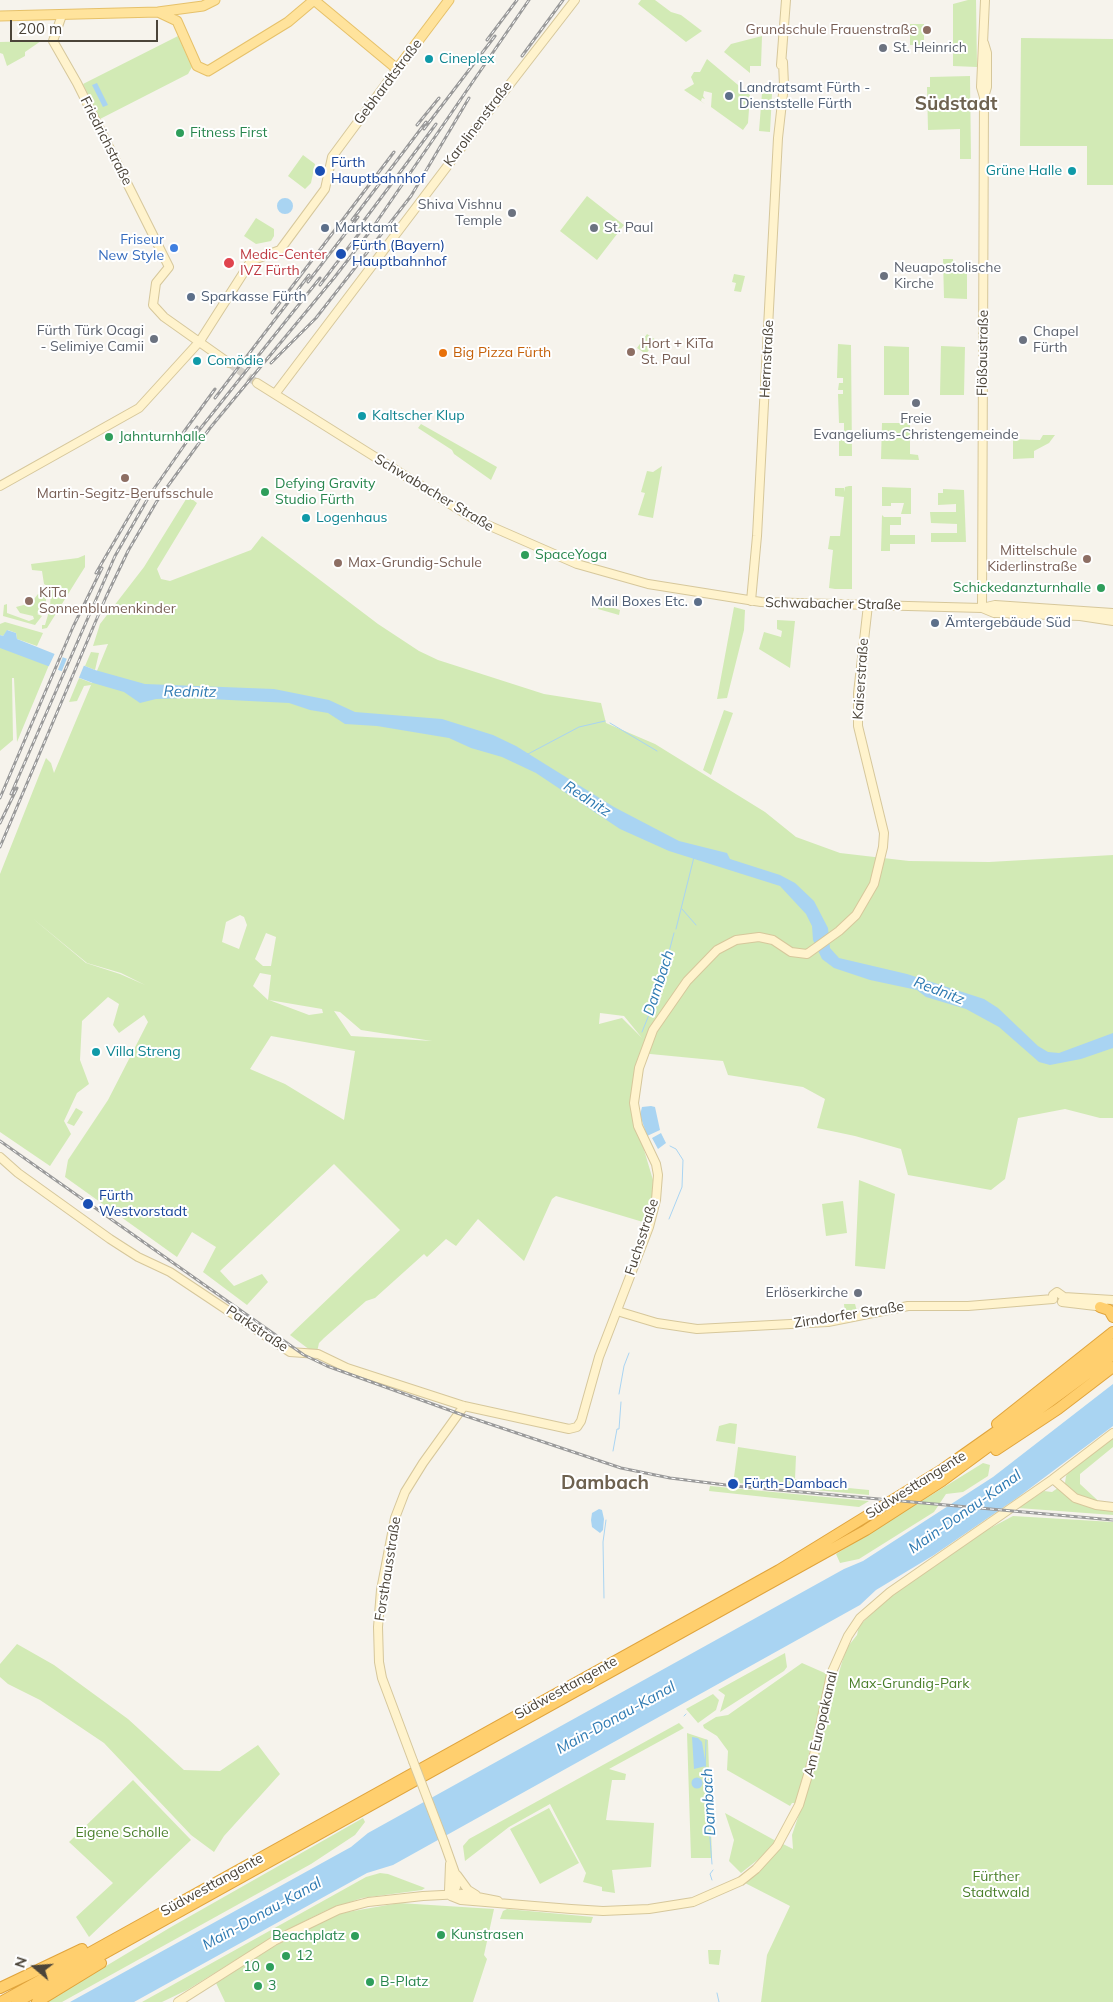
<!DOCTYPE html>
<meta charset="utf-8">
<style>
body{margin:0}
#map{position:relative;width:1113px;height:2002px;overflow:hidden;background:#f6f3ec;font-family:Mulish,sans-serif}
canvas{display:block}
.north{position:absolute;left:10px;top:1942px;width:50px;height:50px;-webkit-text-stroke:4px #fff;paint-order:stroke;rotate:288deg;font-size:14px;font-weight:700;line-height:20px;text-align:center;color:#4b4439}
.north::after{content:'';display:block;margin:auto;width:18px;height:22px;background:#4b4439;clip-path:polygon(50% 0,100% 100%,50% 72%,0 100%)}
.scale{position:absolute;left:10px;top:20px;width:148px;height:22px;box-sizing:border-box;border:2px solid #4b4439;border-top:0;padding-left:6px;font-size:15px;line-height:18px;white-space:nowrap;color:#4b4439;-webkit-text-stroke:4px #fff;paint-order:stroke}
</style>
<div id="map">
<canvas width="1113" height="2002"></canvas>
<div class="north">N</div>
<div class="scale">200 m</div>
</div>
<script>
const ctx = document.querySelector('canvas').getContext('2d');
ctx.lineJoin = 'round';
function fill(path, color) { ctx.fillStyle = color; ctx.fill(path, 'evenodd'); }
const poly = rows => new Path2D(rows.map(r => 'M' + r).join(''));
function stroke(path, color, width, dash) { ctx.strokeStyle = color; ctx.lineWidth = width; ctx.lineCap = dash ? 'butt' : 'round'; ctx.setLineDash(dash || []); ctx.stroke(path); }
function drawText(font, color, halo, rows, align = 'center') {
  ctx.font = font + ' Mulish,sans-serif'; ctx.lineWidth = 4; ctx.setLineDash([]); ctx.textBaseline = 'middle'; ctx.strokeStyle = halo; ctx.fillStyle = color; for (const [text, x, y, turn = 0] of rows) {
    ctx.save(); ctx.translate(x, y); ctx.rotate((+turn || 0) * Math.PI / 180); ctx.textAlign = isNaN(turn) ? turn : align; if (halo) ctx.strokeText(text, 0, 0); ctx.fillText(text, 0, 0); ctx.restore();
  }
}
fill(poly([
 [641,0,655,0,671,12,681,15,702,31,686,42,638,4],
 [968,0,976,0,977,67,953,66,953,4],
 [910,24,924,24,924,45,910,45],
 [178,36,192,67,188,74,100,119,83,84],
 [762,36,761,66,750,66,750,73,724,52,731,44],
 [1021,38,1113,39,1113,185,1087,185,1087,146,1020,146],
 [41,41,25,52,25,56,7,66,3,54,0,53,0,42],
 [707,59,750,95,748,123,743,130,711,107,712,93,704,91,703,96,705,99,702,98,701,101,705,104,684,90,694,84,691,77,694,72,700,72],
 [970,76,971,159,960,159,960,129,928,130,927,87,930,87,930,77],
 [762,93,772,94,770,132,759,131],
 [303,155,315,164,311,183,305,189,288,176],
 [587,196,624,225,597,260,560,231],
 [256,218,274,229,274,236,271,241,256,244,244,236],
 [943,259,953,259,953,265,967,265,967,299,944,298],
 [734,274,745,276,741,292,734,291,736,283,732,282],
 [647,334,656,340,646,354,637,348],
 [838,344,851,345,852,456,839,456,839,430,844,430,844,423,839,423,838,394,843,394,843,390,838,390,839,383,843,383,843,378,837,378],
 [884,346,909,347,909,395,884,395],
 [941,346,965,347,964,395,940,395],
 [882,423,910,423,910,454,918,455,919,460,881,459],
 [421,424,497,467,491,480,454,454,452,450,418,428],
 [1043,435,1055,435,1049,443,1034,451,1034,458,1013,459,1013,439,1040,440],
 [662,466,653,518,638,515,645,493,641,492,647,471,653,472],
 [849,486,852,486,852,589,835,589,829,588,833,550,828,549,830,536,840,536,844,497,835,496,835,488,844,488,844,492,845,487],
 [882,487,911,488,911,514,901,514,904,503,891,503,891,506,882,506],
 [943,489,964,490,966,542,931,542,931,533,957,533,957,524,931,523,930,512,956,512,956,504,938,505,938,493,943,493],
 [188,496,197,503,157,569,161,579,170,581,251,550,262,536,378,624,419,651,438,660,544,694,601,703,606,723,655,744,765,812,796,837,840,853,909,861,989,862,1113,855,1113,1118,1100,1118,1065,1109,1018,1118,1005,1179,991,1190,908,1175,901,1149,855,1136,817,1128,825,1099,803,1087,728,1075,723,1061,640,1053,630,1103,653,1180,652,1198,646,1218,643,1222,556,1196,552,1199,524,1261,478,1219,456,1246,446,1239,427,1257,424,1254,375,1298,366,1301,324,1338,319,1343,317,1352,310,1350,290,1335,400,1230,334,1164,220,1271,234,1286,262,1274,268,1282,247,1305,203,1272,216,1247,192,1232,177,1257,65,1177,68,1160,108,1100,148,1022,144,1015,119,1033,113,1025,119,1004,108,997,82,1021,80,1060,89,1084,77,1093,64,1121,71,1134,50,1166,0,1132,0,874,46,758,51,763,54,773,91,685,84,686,77,701,69,702,79,678,92,683,108,644,93,646,100,624,144,567],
 [240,915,244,917,247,925,239,949,222,942,226,922],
 [31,917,87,963,121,973,145,985,120,974,86,963],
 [266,933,276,937,271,966,263,966,255,959],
 [260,973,271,975,268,1000,253,986],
 [269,1000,322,1009,323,1013,309,1015],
 [334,1011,340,1012,361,1030,432,1041,351,1036],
 [600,1013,624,1016,642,1038,622,1018,599,1024],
 [271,1036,355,1051,344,1120,285,1084,250,1069],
 [882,515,884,517,901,517,901,525,890,525,890,535,915,535,915,544,890,544,890,551,881,551],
 [85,555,85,567,78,578,47,628,42,629,42,625,45,625,50,608,51,588,44,584,42,571,32,570,31,564,78,558],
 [38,594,46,595,46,603,45,610,37,614,42,616,35,625,3,616,4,605,7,604,7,613,29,621,34,619,33,616,20,613,16,607,31,603],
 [600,604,620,610,619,615,598,609],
 [734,607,745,610,744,630,727,698,717,699],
 [777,620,795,621,790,668,759,649,764,632,781,637,782,631,777,629],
 [5,622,43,633,37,646,17,639,16,633,8,630,3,636,0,635,0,624],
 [0,647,49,665,17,742,14,678,12,678,13,740,0,751],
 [91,652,99,653,95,670,85,666],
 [724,710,733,713,711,775,703,770],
 [76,1108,83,1112,74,1126,67,1123],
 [859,1180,895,1194,885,1269,855,1266],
 [843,1201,847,1233,826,1236,822,1204],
 [844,1304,855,1304,857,1311,845,1314],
 [730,1423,737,1424,735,1444,716,1441,719,1426],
 [1113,1437,1113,1447,1080,1474,1080,1484,1107,1509,1113,1510,1113,1515,1018,1508,1044,1491,1052,1492,1065,1483,1066,1476,1071,1469],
 [738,1447,796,1456,795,1479,838,1487,869,1490,869,1495,739,1483,738,1478,734,1477],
 [983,1463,990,1465,988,1476,963,1492,946,1494,934,1512,859,1559,840,1563,836,1554],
 [710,1486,815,1496,869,1501,859,1507,709,1491],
 [1013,1516,1113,1522,1113,2002,761,2002,767,1955,790,1906,745,1883,783,1844,793,1849,792,1835,818,1758,825,1726,827,1727,834,1689,846,1649,857,1635,859,1626,888,1598,981,1533],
 [17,1644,54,1665,128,1719,184,1770,220,1771,258,1745,280,1774,224,1836,214,1852,191,1835,104,1743,40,1700,8,1684,0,1677,0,1664],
 [785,1653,787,1667,784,1671,720,1712,725,1695,718,1690],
 [802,1663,827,1674,804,1776,795,1803,792,1803,790,1806,727,1770,728,1751,717,1736,704,1728,703,1725,716,1717,728,1715],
 [713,1694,719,1700,716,1710,698,1723,686,1709],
 [679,1723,684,1728,609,1769,626,1774,625,1780,612,1780,606,1820,654,1823,651,1867,612,1870,615,1893,602,1891,602,1887,583,1882,586,1873,550,1804,509,1827,465,1861,463,1846,469,1839],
 [687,1733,708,1740,712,1858,691,1858],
 [133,1780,191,1840,89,1937,76,1917,113,1883,69,1842],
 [549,1808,579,1863,540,1884,510,1829],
 [725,1813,776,1841,760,1858,741,1873,729,1861,734,1840],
 [363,1818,365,1822,355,1835,311,1864,62,2002,46,2002,171,1927],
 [380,1873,388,1874,425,1888,422,1890,362,1898,327,1910,275,1936,187,1990,162,2002,142,2002,366,1877],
 [399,1903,494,1909,484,1955,487,1959,473,2002,225,2002,216,1983,273,1947,314,1925,342,1913],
 [507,1909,593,1917,591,1923,500,1919,503,1911],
 [708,1950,721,1950,719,1965,709,1964]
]), '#d2eab5');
fill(poly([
 [97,83,108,105,103,107,92,85],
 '277 206a8 8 0 1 1 16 0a8 8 0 1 1-16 0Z',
 [7,630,16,633,17,639,95,670,145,684,274,689,329,700,355,712,442,719,493,735,516,746,614,807,679,841,727,853,730,859,780,875,795,883,814,901,828,928,830,948,839,958,907,974,984,999,998,1008,1038,1046,1048,1052,1059,1053,1113,1033,1113,1048,1081,1059,1050,1065,1039,1062,999,1027,966,1009,926,997,917,990,870,980,834,968,822,959,813,940,812,926,806,914,780,886,669,851,620,829,536,773,502,757,471,748,449,738,377,726,345,724,328,713,310,710,289,703,190,698,156,699,140,703,124,692,93,683,0,648,0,635,3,636],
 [651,1106,655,1107,660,1130,647,1136,640,1115,642,1107],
 [661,1133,666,1143,658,1149,652,1138],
 [1113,1384,1113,1426,1017,1498,934,1555,876,1590,860,1605,393,1865,367,1873,134,2002,70,2002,351,1847,368,1833,844,1569,863,1561,993,1477],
 [599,1509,602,1510,604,1519,603,1530,600,1533,592,1527,591,1520,592,1513],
 [692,1737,698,1738,702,1742,706,1766,694,1769],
 '691.5 1783a5.5 5.5 0 1 1 11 0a5.5 5.5 0 1 1-11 0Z'
]), '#a9d4f2');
fill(poly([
 [56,651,64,654,57,672,48,668],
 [68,656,85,663,78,680,61,673]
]), '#f6f3ec');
stroke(poly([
 [610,723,657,751],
 [528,754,579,727,605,721],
 [682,909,696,925],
 [676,929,694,857],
 [642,1032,659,990,674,933],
 [669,1219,682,1187,683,1160,676,1149,670,1146],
 [619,1394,624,1366,629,1353],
 [613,1451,617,1429,619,1429,621,1402],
 [604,1598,603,1542,606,1520],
 [684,1716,686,1714],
 [706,1740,705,1773,712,1864],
 [712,1880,710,1874,713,1870],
 [717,1993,719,2002]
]), '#a9d4f2', 1);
stroke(poly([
 [229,363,257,383]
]), '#d4d0c8', 8, [8, 4]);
const secondary = poly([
 [62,15,53,41,77,83,169,267,156,283,153,305,164,317,229,363],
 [781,65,786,0],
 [984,97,981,87,985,0],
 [257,383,474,519,577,564,648,584,761,602,982,608,995,605,1113,613],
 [275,394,486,115,575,0],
 [0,486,139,408,200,341,251,261,280,250,325,189,332,157,397,69],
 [751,601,757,536,778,138,784,85,783,62],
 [982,608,984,97,987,87,987,53,984,43],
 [982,608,994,613,1080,616,1113,621],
 [0,1157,18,1173,110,1239,138,1257,170,1272,290,1352,318,1354,347,1368,464,1406,569,1429,577,1427,581,1421,599,1357,649,1227,656,1200,658,1175,656,1164,638,1126,634,1103,639,1068,653,1030,687,981,717,950,736,940,759,937,773,940,791,952,807,954,839,931,856,915,874,884,883,847,884,833,858,726,858,693,868,605],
 [1064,1297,1113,1300],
 [1053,1299,1053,1295,1057,1292,1064,1297],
 [1062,1302,1104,1307],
 [617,1311,657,1323,697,1329,828,1322,908,1306,968,1306,1053,1299],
 [1053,1479,1075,1498,1096,1505,1113,1507],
 [413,1761,382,1678,379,1662,378,1627,381,1590,395,1518,405,1492,423,1463,464,1406],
 [444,1842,455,1873,456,1887,451,1896],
 [450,1864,449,1891,451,1896],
 [457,1875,468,1890,476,1895],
 [451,1896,461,1900,571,1909,603,1911,649,1909,693,1902,741,1881,756,1869,777,1846,799,1805,814,1755,831,1674,848,1636,860,1618,890,1592,1053,1479,1113,1433],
 [178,2002,274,1941,338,1910,368,1902,423,1896,462,1894,498,1901]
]);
const primary = poly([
 [158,12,177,21,197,66,208,71,288,22,314,0,397,69,449,0],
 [0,16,158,12,203,6,215,0]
]);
const highway = poly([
 [1100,1307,1109,1310,1113,1317],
 [997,1424,1113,1332],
 [996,1450,1058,1409,1113,1367],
 [0,1988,82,1949],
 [1,2002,779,1570,943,1469,1048,1395,1113,1344],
 [17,2002,866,1530,942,1481,1113,1355],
 [37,2002,101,1963]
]);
stroke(secondary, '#d6c79b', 10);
stroke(primary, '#e6c16a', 11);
stroke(highway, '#e0a43c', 12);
stroke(secondary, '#fff3cd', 8);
stroke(primary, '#ffe39c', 9);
stroke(highway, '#ffcf6e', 10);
const rail = poly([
 [487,40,517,0],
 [522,56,563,0],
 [417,125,439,98],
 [424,129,495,36],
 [352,220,426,122],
 [357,230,436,124],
 [308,282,358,217],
 [320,285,364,227],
 [272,313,394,152],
 [271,363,316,318,411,196,469,98],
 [215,398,309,275],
 [183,433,215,389],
 [196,434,320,278],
 [96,573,141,496],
 [11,794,115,556,151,493,197,427],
 [0,798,73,627,102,568],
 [0,823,17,788],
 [0,847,106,597,128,551,157,501,210,428,334,278,371,230,529,0],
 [0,1141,304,1355,327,1366,460,1414,621,1468,670,1478,734,1486,1113,1520]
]);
stroke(rail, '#9a9a9a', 3);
stroke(rail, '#fff', 1, [4]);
const secondaryBridge = poly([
 [413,1761,444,1842]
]);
stroke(secondaryBridge, '#d6c79b', 10, []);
stroke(secondaryBridge, '#fff3cd', 8);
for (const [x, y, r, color] of [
 [927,30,5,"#8d6e63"],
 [883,48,5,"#6b7280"],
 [429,59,5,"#0f9aa8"],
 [729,96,5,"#5c6f8a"],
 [180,133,5,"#2e9e5b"],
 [320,171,6,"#1a4fb4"],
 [1072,171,5,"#0f9aa8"],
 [512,213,5,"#6b7280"],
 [325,228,5,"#5c6f8a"],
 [594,228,5,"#6b7280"],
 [174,248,5,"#3f7fe0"],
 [341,254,6,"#1a4fb4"],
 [229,263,6,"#e0444e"],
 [884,276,5,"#6b7280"],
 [191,297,5,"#5c6f8a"],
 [154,339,5,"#6b7280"],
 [1023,340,5,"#6b7280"],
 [631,352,5,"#8d6e63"],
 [443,353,5,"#e8710a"],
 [197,361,5,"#0f9aa8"],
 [916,403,5,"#6b7280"],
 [362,416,5,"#0f9aa8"],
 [109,437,5,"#2e9e5b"],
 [125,478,5,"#8d6e63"],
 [265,492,5,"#2e9e5b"],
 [306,518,5,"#0f9aa8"],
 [525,555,5,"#2e9e5b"],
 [1087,559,5,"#8d6e63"],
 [338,563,5,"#8d6e63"],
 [1101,588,5,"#2e9e5b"],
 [29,601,5,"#8d6e63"],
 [698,602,5,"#5c6f8a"],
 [935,623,5,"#5c6f8a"],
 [96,1052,5,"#0f9aa8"],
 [88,1204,6,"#1a4fb4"],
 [858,1293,5,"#6b7280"],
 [733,1484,6,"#1a4fb4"],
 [441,1935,5,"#2e9e5b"],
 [355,1936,5,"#2e9e5b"],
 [286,1956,5,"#2e9e5b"],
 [270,1967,5,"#2e9e5b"],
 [370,1982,5,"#2e9e5b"],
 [258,1986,5,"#2e9e5b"]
]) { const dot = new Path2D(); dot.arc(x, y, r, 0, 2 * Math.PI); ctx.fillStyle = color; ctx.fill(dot); stroke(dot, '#fff', 2); }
drawText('14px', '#785e54', '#fff', [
 ["Grundschule Frauenstraße",917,30,"right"],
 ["Hort + KiTa",641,344],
 ["St. Paul",641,360],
 ["Martin-Segitz-Berufsschule",125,494,"center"],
 ["Mittelschule",1077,551,"right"],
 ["Kiderlinstraße",1077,567,"right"],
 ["Max-Grundig-Schule",348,563],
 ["KiTa",39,593],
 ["Sonnenblumenkinder",39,609]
], 'left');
drawText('14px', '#5b616d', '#fff', [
 ["St. Heinrich",893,48],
 ["Shiva Vishnu",502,205,"right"],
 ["Temple",502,221,"right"],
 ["St. Paul",604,228],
 ["Neuapostolische",894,268],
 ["Kirche",894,284],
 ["Fürth Türk Ocagi",144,331,"right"],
 ["- Selimiye Camii",144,347,"right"],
 ["Chapel",1033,332],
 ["Fürth",1033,348],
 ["Freie",916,419,"center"],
 ["Evangeliums-Christengemeinde",916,435,"center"],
 ["Erlöserkirche",848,1293,"right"]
], 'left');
drawText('14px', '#0d838f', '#fff', [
 ["Cineplex",439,59],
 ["Grüne Halle",1062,171,"right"],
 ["Comödie",207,361],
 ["Kaltscher Klup",372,416],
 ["Logenhaus",316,518],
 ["Villa Streng",106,1052]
], 'left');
drawText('14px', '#4b4439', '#fff', [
 ["Gebhardtstraße",388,82,-53],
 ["Karolinenstraße",478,124,-53],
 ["Friedrichstraße",106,141,63],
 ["Flößaustraße",983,353,-89],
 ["Herrnstraße",767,359,-87],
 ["Schwabacher Straße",434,493,31],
 ["Schwabacher Straße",833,604,1],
 ["Kaiserstraße",861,679,-86],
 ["Fuchsstraße",642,1237,-72],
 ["Zirndorfer Straße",849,1315,-9],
 ["Parkstraße",257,1329,34],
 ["Südwesttangente",916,1485,-32],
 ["Forsthausstraße",388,1569,-81],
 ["Südwesttangente",566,1688,-29],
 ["Am Europakanal",821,1724,-77],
 ["Südwesttangente",212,1885,-29]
]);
drawText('14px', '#4e5e75', '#fff', [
 ["Landratsamt Fürth -",739,88],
 ["Dienststelle Fürth",739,104],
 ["Marktamt",335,228],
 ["Sparkasse Fürth",201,297],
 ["Mail Boxes Etc.",688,602,"right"],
 ["Ämtergebäude Süd",945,623]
], 'left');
drawText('14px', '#27864d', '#fff', [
 ["Fitness First",190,133],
 ["Jahnturnhalle",119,437],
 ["Defying Gravity",275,484],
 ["Studio Fürth",275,500],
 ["SpaceYoga",535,555],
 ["Schickedanzturnhalle",1091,588,"right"],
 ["Kunstrasen",451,1935],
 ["Beachplatz",345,1936,"right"],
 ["12",296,1956],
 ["10",260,1967,"right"],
 ["B-Platz",380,1982],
 ["3",268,1986]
], 'left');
drawText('14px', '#164399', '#fff', [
 ["Fürth",331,163],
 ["Hauptbahnhof",331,179],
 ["Fürth (Bayern)",352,246],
 ["Hauptbahnhof",352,262],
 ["Fürth",99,1196],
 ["Westvorstadt",99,1212],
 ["Fürth-Dambach",744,1484]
], 'left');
drawText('14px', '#366cbe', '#fff', [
 ["Friseur",164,240],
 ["New Style",164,256]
], 'right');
drawText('14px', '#be3a42', '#fff', [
 ["Medic-Center",240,255],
 ["IVZ Fürth",240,271]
], 'left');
drawText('14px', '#c56008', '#fff', [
 ["Big Pizza Fürth",453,353]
], 'left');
drawText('14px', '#4a7f2a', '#fff', [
 ["Max-Grundig-Park",909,1684],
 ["Eigene Scholle",122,1833],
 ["Fürther",996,1877],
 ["Stadtwald",996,1893]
]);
drawText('italic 15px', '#2e7ab2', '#fff', [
 ["Rednitz",190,692,1],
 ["Rednitz",587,799,33],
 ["Dambach",659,983,-72],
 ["Rednitz",939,991,21],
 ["Main-Donau-Kanal",965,1512,-35],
 ["Main-Donau-Kanal",616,1718,-29],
 ["Dambach",709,1802,-93],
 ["Main-Donau-Kanal",262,1914,-29]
]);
drawText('bold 19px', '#6e6250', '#fff', [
 ["Südstadt",956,104],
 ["Dambach",605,1483]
]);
</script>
